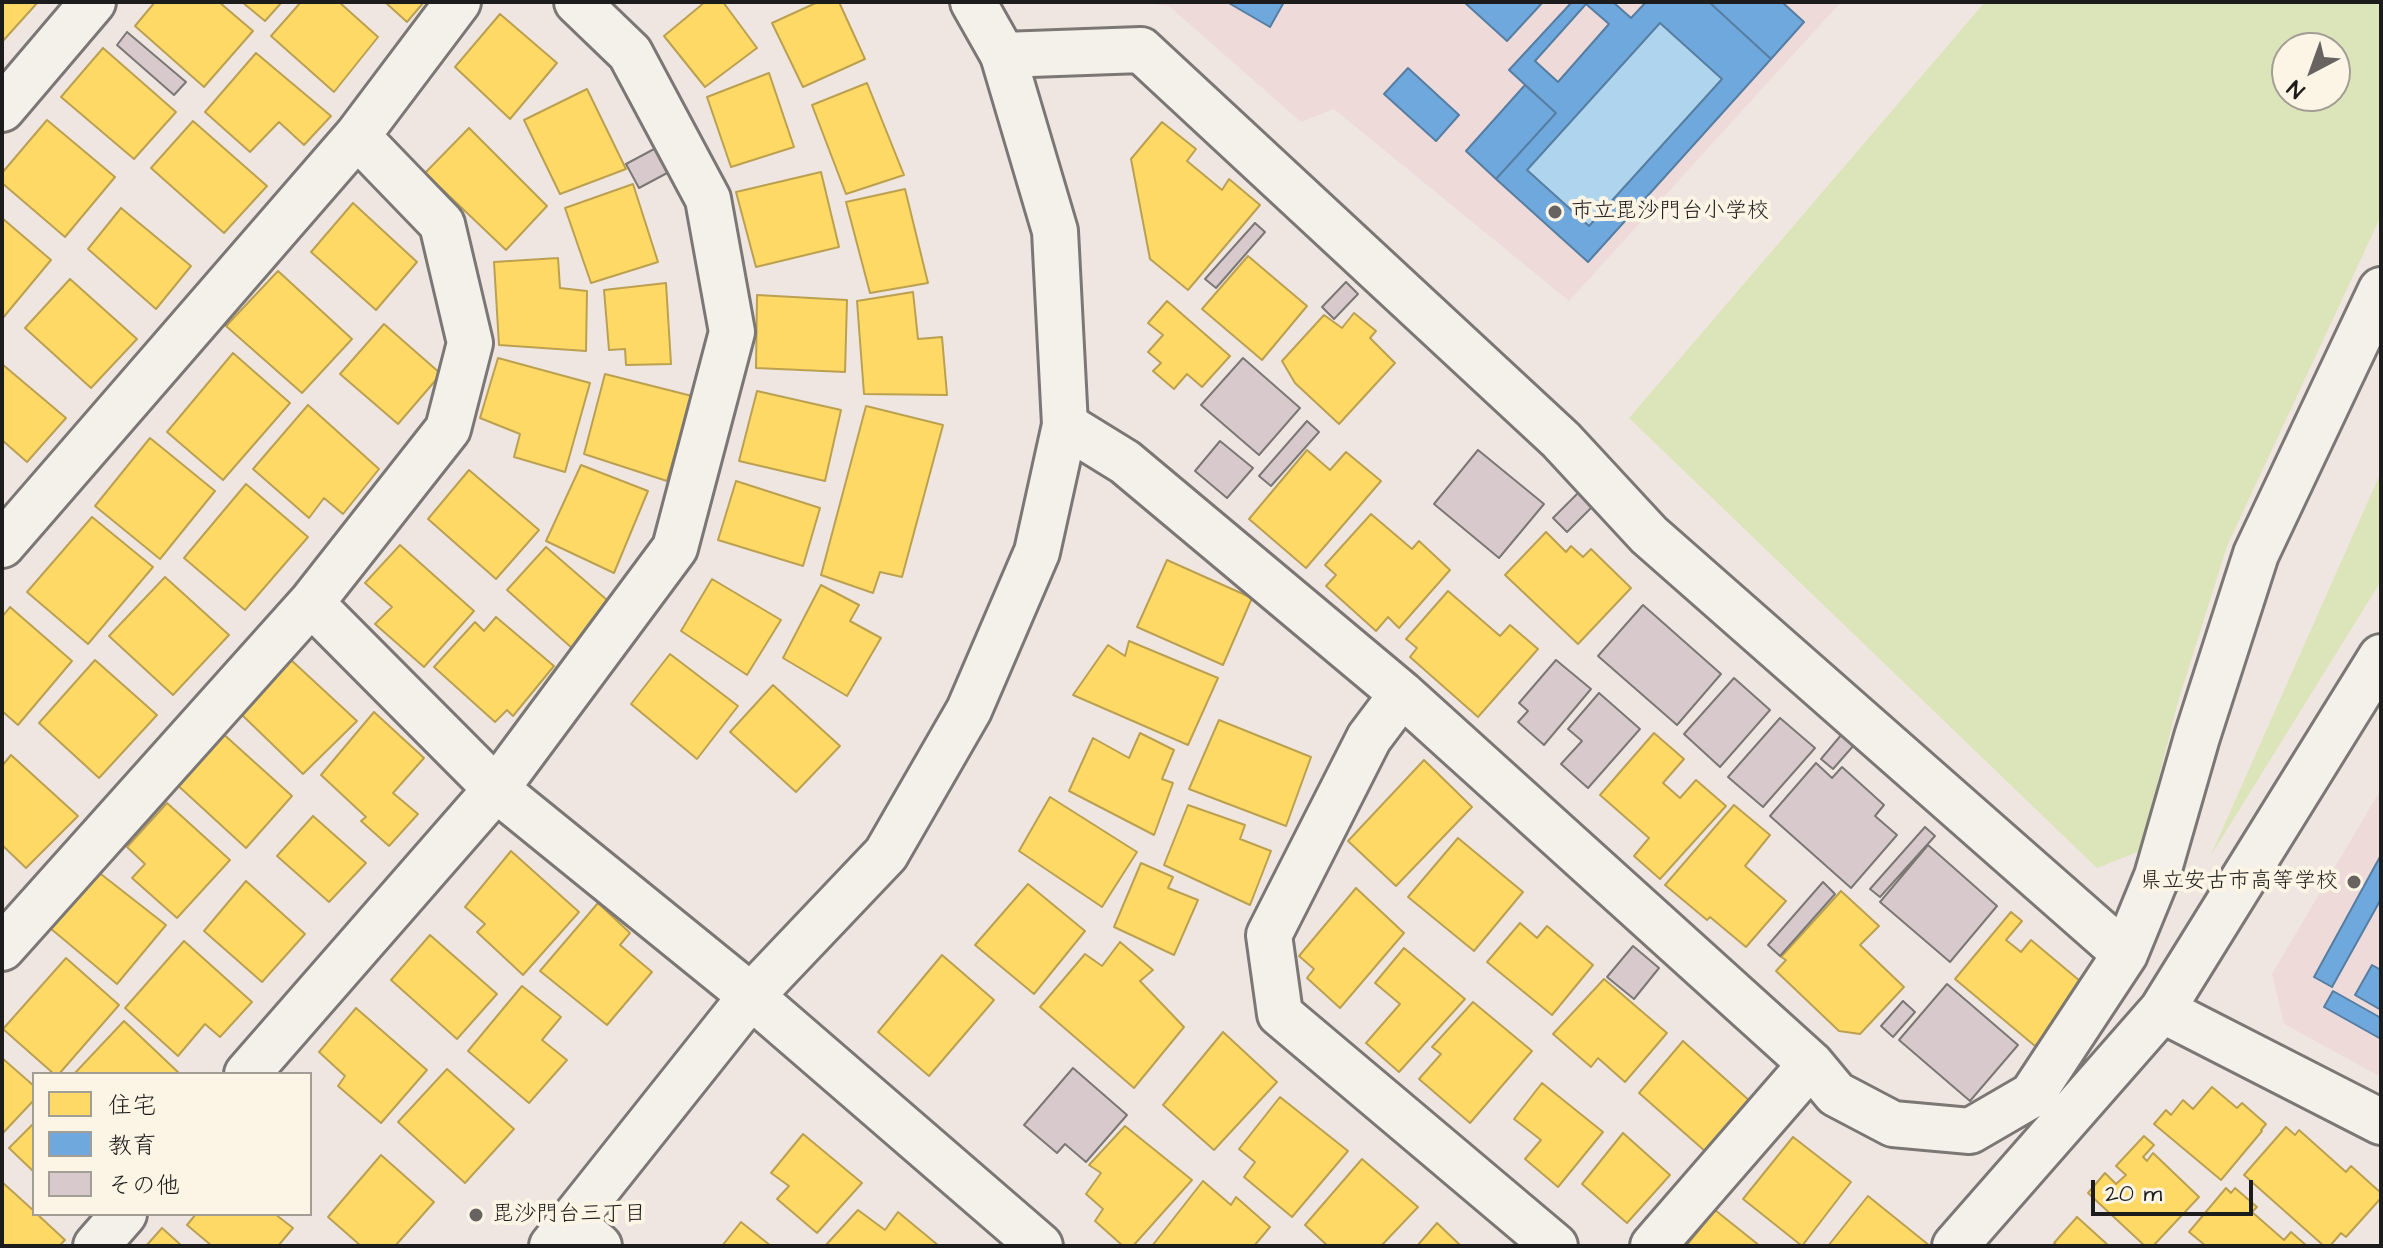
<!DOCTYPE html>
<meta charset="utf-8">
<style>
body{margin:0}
#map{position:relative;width:2383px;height:1248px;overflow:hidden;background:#efe6e2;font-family:"Architects Daughter","Klee One",sans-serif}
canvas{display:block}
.frame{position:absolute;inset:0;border:4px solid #1c1c1c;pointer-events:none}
.legend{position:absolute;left:32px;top:1072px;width:280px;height:144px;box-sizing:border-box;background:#fcf5e5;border:2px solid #a29e95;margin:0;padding:10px 14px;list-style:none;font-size:24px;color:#1c1c1c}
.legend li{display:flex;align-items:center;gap:16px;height:40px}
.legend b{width:40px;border:2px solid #a29e95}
.north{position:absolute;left:2271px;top:32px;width:80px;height:80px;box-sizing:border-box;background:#fcf5e5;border:2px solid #a29e95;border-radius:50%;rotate:221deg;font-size:22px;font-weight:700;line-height:32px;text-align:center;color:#1c1c1c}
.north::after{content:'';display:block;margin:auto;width:28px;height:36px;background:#666361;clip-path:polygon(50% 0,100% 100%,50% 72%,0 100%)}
.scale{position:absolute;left:2091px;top:1180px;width:162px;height:36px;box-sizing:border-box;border:4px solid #1c1c1c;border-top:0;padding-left:10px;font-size:24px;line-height:28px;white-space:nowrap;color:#1c1c1c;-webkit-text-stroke:6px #fcf5e5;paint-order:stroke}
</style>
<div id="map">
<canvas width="2383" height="1248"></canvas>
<div class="frame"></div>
<ul class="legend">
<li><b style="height:22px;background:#ffd966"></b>住宅</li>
<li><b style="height:22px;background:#6fa8dc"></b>教育</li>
<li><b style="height:22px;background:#d8cacc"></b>その他</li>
</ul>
<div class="north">N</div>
<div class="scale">20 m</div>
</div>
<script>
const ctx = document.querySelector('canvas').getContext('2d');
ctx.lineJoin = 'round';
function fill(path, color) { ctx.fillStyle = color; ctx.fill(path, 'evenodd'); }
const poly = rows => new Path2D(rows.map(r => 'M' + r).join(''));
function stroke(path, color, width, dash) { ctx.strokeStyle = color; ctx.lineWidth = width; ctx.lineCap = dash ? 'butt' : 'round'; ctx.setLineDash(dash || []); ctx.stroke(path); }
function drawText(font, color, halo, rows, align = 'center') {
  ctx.font = font + ' "Architects Daughter","Klee One",sans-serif'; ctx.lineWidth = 8; ctx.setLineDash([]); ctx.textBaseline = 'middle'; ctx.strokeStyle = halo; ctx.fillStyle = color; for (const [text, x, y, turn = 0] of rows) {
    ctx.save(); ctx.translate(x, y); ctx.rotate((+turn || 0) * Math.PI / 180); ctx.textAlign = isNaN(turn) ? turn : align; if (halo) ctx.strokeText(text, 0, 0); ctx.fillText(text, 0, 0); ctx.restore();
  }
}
fill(poly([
 [1130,2,1841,2,1569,301,1334,109,1301,122,1169,6],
 [2381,789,2381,1077,2284,1024,2272,974]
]), '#eddad9');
fill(poly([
 [1985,2,2381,2,2381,216,2227,546,2178,702,2140,851,2097,868,1629,418],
 [2287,48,2335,48,2335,96,2287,96],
 [2381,472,2381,581,2210,857]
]), '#dce4b9');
fill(poly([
 [1660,23,1722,79,1589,226,1527,170]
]), '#afd4ee');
const homes = poly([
 [2,2,38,2,2,42,2,2],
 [155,2,219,2,253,31,204,87,135,26,155,2],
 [242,2,282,2,265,21,242,2],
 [301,2,339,2,378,37,334,92,271,36,301,2],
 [385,2,424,2,407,22,385,2],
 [705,2,723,2,757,48,705,87,664,36,705,2],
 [818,2,839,2,865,59,803,87,772,23,818,2],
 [500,14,557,63,510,119,455,67,500,14],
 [103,48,176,112,134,159,61,97,103,48],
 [256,53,331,116,304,145,279,122,250,152,205,112,256,53],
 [769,73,794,147,731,167,707,97,769,73],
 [867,83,904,175,846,194,812,105,867,83],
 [587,89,626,169,560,194,524,120,587,89],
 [47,120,115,177,65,237,2,183,2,173,47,120],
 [193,121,267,186,224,233,151,168,193,121],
 [1162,122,1196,149,1187,161,1222,190,1229,179,1260,205,1188,290,1150,259,1131,159,1162,122],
 [469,128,547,206,506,250,425,173,469,128],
 [821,172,839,247,756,267,736,192,821,172],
 [633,184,658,262,591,283,565,208,633,184],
 [905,189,928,283,870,293,846,202,905,189],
 [353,203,417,262,376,310,311,252,353,203],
 [121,208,191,266,156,309,88,249,121,208],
 [2,218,51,260,2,319,2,218],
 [1248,256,1307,306,1262,360,1202,309,1248,256],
 [558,258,560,288,587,291,586,351,499,345,494,262,558,258],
 [278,271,352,339,302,393,226,326,278,271],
 [70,279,137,339,91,388,25,328,70,279],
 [666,283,671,364,626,365,625,349,609,350,604,290,666,283],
 [913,292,918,339,942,337,947,395,864,394,857,301,913,292],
 [757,295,847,300,845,372,756,368,757,295],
 [1167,301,1230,356,1202,387,1187,374,1174,389,1153,371,1161,363,1148,352,1163,335,1148,323,1167,301],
 [1354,313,1376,331,1370,338,1395,363,1339,424,1295,383,1282,361,1324,315,1342,328,1354,313],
 [384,324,441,374,398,424,340,374,384,324],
 [233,353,290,403,223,480,167,432,233,353],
 [498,358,590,383,565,472,514,457,520,434,480,418,498,358],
 [2,364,66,418,27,462,2,440,2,364],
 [605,374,692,396,667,481,584,454,605,374],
 [757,391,841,410,825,481,739,461,757,391],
 [308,405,379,469,343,514,324,498,309,518,253,469,308,405],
 [866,406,943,425,902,577,880,572,873,593,821,575,866,406],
 [150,438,215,491,160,559,95,506,150,438],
 [1307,450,1330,470,1346,452,1381,481,1306,568,1249,519,1307,450],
 [581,465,648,491,614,573,546,541,581,465],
 [469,470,539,530,496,579,428,519,469,470],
 [736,481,820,508,803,566,718,540,736,481],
 [246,484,308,537,245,610,184,558,246,484],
 [1371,514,1412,549,1419,541,1450,570,1399,628,1388,617,1376,631,1326,586,1336,575,1325,565,1371,514],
 [92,517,153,567,88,644,27,592,92,517],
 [1546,532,1566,552,1571,546,1583,557,1591,549,1631,588,1578,644,1505,575,1546,532],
 [400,545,474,611,424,667,375,624,392,607,365,583,400,545],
 [546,547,622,613,582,657,507,590,546,547],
 [1167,560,1252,598,1223,665,1137,627,1167,560],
 [165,577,229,635,173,695,109,636,165,577],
 [712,579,781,620,747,675,681,631,712,579],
 [821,585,859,605,850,621,881,638,847,696,783,658,821,585],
 [1448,591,1500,636,1510,625,1538,649,1478,717,1410,657,1417,648,1406,639,1448,591],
 [10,607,72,661,18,725,2,711,2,617,10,607],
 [496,617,554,666,513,716,507,710,495,722,434,667,475,622,484,631,496,617],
 [1129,641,1218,678,1188,745,1073,695,1108,645,1125,656,1129,641],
 [670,654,738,706,697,759,631,704,670,654],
 [290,659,357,721,303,774,240,713,290,659],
 [95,660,157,715,99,778,39,723,95,660],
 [773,685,840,746,796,792,730,732,773,685],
 [374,712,424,758,393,793,418,814,389,846,361,821,366,817,321,775,374,712],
 [1219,720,1311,757,1286,826,1189,789,1219,720],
 [220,731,292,796,246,848,173,781,220,731],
 [1140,733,1174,750,1162,779,1173,783,1154,835,1069,791,1093,738,1129,758,1140,733],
 [1654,733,1684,759,1663,783,1680,798,1696,780,1726,806,1660,879,1634,856,1649,838,1600,795,1654,733],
 [11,755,78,816,26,868,2,845,2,766,11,755],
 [1424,760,1472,807,1396,886,1348,841,1424,760],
 [1050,797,1137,852,1102,907,1019,851,1050,797],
 [167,803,230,860,177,918,132,878,145,864,127,847,167,803],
 [1188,805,1245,825,1240,839,1271,851,1250,905,1164,865,1188,805],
 [1734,805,1770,835,1745,866,1786,901,1746,947,1710,917,1707,920,1665,885,1734,805],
 [313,816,366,863,329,902,277,856,313,816],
 [1458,838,1523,892,1474,951,1408,897,1458,838],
 [511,851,579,912,523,975,477,932,485,924,465,907,511,851],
 [1141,863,1173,877,1168,888,1198,900,1174,955,1114,927,1141,863],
 [97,871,166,925,117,984,50,928,97,871],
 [246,881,305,934,262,982,204,931,246,881],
 [1028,884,1085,931,1034,994,975,945,1028,884],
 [1356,888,1404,933,1340,1008,1307,978,1314,969,1299,956,1356,888],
 [1841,891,1879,926,1860,945,1904,987,1860,1034,1839,1031,1776,971,1786,960,1781,957,1841,891],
 [598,903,630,933,620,945,652,972,607,1025,540,971,598,903],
 [2011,912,2022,921,2006,940,2021,952,2031,940,2086,986,2063,1019,2035,1046,1955,979,2011,912],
 [1520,923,1537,938,1547,926,1593,965,1552,1015,1487,962,1520,923],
 [430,935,497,994,457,1039,391,980,430,935],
 [184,941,252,1002,220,1037,205,1024,178,1056,125,1008,184,941],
 [1120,942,1153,970,1140,981,1184,1027,1134,1088,1040,1007,1085,954,1102,966,1120,942],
 [1404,948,1465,999,1399,1072,1366,1043,1400,1004,1375,983,1404,948],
 [942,955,994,1000,929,1076,878,1032,942,955],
 [66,958,119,1005,59,1074,54,1074,3,1029,66,958],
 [1604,979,1667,1033,1625,1082,1598,1058,1591,1067,1553,1034,1604,979],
 [522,986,561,1017,542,1040,567,1060,529,1103,468,1051,522,986],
 [1473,1002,1532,1051,1470,1123,1419,1079,1441,1054,1432,1047,1473,1002],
 [356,1008,427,1070,381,1123,338,1086,345,1076,319,1052,356,1008],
 [124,1021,180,1074,74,1074,124,1021],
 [1223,1032,1277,1082,1214,1150,1163,1105,1223,1032],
 [1683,1041,1751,1102,1706,1152,1639,1093,1683,1041],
 [2,1058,34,1086,34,1100,2,1134,2,1058],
 [447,1069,514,1129,465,1183,398,1122,447,1069],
 [1542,1083,1603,1132,1558,1187,1525,1159,1541,1140,1514,1119,1542,1083],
 [2212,1087,2237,1108,2242,1103,2266,1124,2261,1130,2262,1131,2221,1180,2154,1124,2166,1110,2171,1115,2183,1100,2193,1109,2212,1087],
 [1280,1097,1348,1151,1292,1217,1244,1177,1255,1162,1239,1149,1280,1097],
 [34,1123,34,1172,9,1148,34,1123],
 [1125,1126,1192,1180,1133,1246,1123,1246,1095,1221,1103,1209,1086,1194,1101,1173,1089,1165,1125,1126],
 [2286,1127,2295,1135,2299,1130,2346,1172,2351,1166,2381,1193,2381,1198,2346,1237,2341,1233,2330,1246,2324,1246,2244,1175,2286,1127],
 [1623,1133,1670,1175,1627,1223,1582,1184,1623,1133],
 [803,1134,862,1183,817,1233,777,1199,789,1186,771,1173,803,1134],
 [2144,1136,2154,1145,2143,1157,2147,1161,2153,1153,2199,1197,2153,1246,2145,1246,2088,1193,2105,1173,2116,1184,2126,1175,2116,1166,2144,1136],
 [1793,1137,1851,1182,1802,1246,1743,1199,1793,1137],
 [381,1155,434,1202,395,1246,361,1246,328,1217,381,1155],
 [1362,1159,1418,1207,1381,1246,1328,1246,1305,1225,1362,1159],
 [1203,1181,1231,1205,1236,1197,1270,1227,1254,1246,1152,1246,1203,1181],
 [2,1182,34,1211,34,1214,37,1214,65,1240,59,1246,2,1246,2,1182],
 [2226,1188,2231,1193,2235,1188,2257,1207,2252,1212,2284,1240,2291,1232,2307,1246,2206,1246,2189,1232,2226,1188],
 [1868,1196,1930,1246,1828,1246,1868,1196],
 [858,1210,885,1230,898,1212,939,1246,825,1246,858,1210],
 [1715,1210,1760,1246,1686,1246,1715,1210],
 [196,1214,275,1214,293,1228,278,1246,212,1246,187,1225,196,1214],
 [2077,1217,2109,1246,2058,1246,2054,1243,2077,1217],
 [741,1222,771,1246,722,1246,741,1222],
 [1437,1223,1461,1246,1417,1246,1437,1223],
 [162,1228,182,1246,146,1246,162,1228]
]);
fill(homes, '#ffd966');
stroke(homes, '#bba050', 2);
const schools = poly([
 [1227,2,1284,2,1270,27,1227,2],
 [1464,2,1543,2,1507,41,1464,2],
 [1572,2,1613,2,1631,18,1646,2,1709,2,1771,59,1588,262,1496,179,1556,113,1509,70,1572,2],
 [1586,4,1609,24,1558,82,1535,61,1586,4],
 [1660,23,1722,79,1589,226,1527,170,1660,23],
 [1709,2,1782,2,1804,22,1771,59,1709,2],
 [1408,68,1459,115,1436,141,1384,94,1408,68],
 [1525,85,1556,113,1496,179,1466,151,1525,85],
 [2381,855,2381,899,2332,987,2314,977,2381,855],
 [2372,965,2381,970,2381,1010,2355,995,2372,965],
 [2333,991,2381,1018,2381,1039,2324,1007,2333,991]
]);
fill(schools, '#6fa8dc');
stroke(schools, '#567ea2', 2);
const building = poly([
 [127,32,186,82,174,95,117,45,127,32],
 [656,148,669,172,639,188,626,164,656,148],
 [1255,223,1265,232,1216,288,1205,279,1255,223],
 [1346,282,1358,294,1334,319,1322,307,1346,282],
 [1243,358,1300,408,1259,455,1201,405,1243,358],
 [1307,421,1319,432,1271,486,1259,476,1307,421],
 [1220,441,1253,468,1227,498,1195,471,1220,441],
 [1478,450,1544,504,1499,558,1434,504,1478,450],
 [1584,487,1598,501,1567,532,1553,518,1584,487],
 [1643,605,1721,674,1677,725,1598,656,1643,605],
 [1556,660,1591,689,1544,745,1518,722,1528,711,1519,703,1556,660],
 [1734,678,1770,710,1720,767,1684,734,1734,678],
 [1599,693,1640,729,1588,788,1561,764,1582,741,1568,729,1599,693],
 [1780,718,1815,748,1763,807,1728,777,1780,718],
 [1842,734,1854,745,1833,769,1821,759,1842,734],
 [1816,763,1832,778,1842,767,1884,805,1875,816,1897,835,1851,888,1770,816,1816,763],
 [1925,827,1935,836,1880,897,1870,889,1925,827],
 [1928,845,1997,906,1950,962,1880,902,1928,845],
 [1823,882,1835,894,1780,956,1768,945,1823,882],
 [1633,946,1659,968,1634,999,1607,977,1633,946],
 [1947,984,2018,1045,1970,1101,1899,1040,1947,984],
 [1903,1001,1915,1012,1893,1037,1881,1026,1903,1001],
 [1073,1068,1127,1115,1086,1162,1065,1144,1057,1153,1024,1125,1073,1068]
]);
fill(building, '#d8cacc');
stroke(building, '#7b7775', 2);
const street = poly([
 [1003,55,1141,50,1561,440,1649,535,2125,954],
 [2,109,93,2],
 [357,136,442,224,470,343,448,429,311,603,496,789,751,996],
 [1065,425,1125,462,1402,694,1811,1064,1836,1094,1893,1124,1970,1131,2032,1095,2125,954,2157,876,2197,737,2256,554,2381,290],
 [2,545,357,136,458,2],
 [1402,694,1369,738,1269,935,1280,1014,1555,1246],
 [2,948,311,603],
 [2162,1010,2381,1122],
 [247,1074,496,789,675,548,732,332,708,199,630,53,577,2],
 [572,1223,599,1246],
 [96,1246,124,1214],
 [1653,1246,1811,1064],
 [1955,1246,2162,1010,2381,657]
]);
const secondary = poly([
 [751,996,1040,1246],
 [552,1246,751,996,886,854,969,710,1037,552,1065,425,1055,231,1003,55,973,2]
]);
stroke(street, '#7b7775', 50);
stroke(secondary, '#7b7775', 50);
stroke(street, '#f4f0ea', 44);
stroke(secondary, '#f4f0ea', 44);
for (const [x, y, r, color] of [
 [1555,212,8,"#666361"],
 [2354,882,8,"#666361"],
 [476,1215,8,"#666361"]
]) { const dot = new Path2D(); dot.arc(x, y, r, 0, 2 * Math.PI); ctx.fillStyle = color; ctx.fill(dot); stroke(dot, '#fcf5e5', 3); }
drawText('22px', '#1c1c1c', '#fcf5e5', [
 ["市立毘沙門台小学校",1571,212],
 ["県立安古市高等学校",2338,882,"right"],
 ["毘沙門台三丁目",492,1215]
], 'left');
</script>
